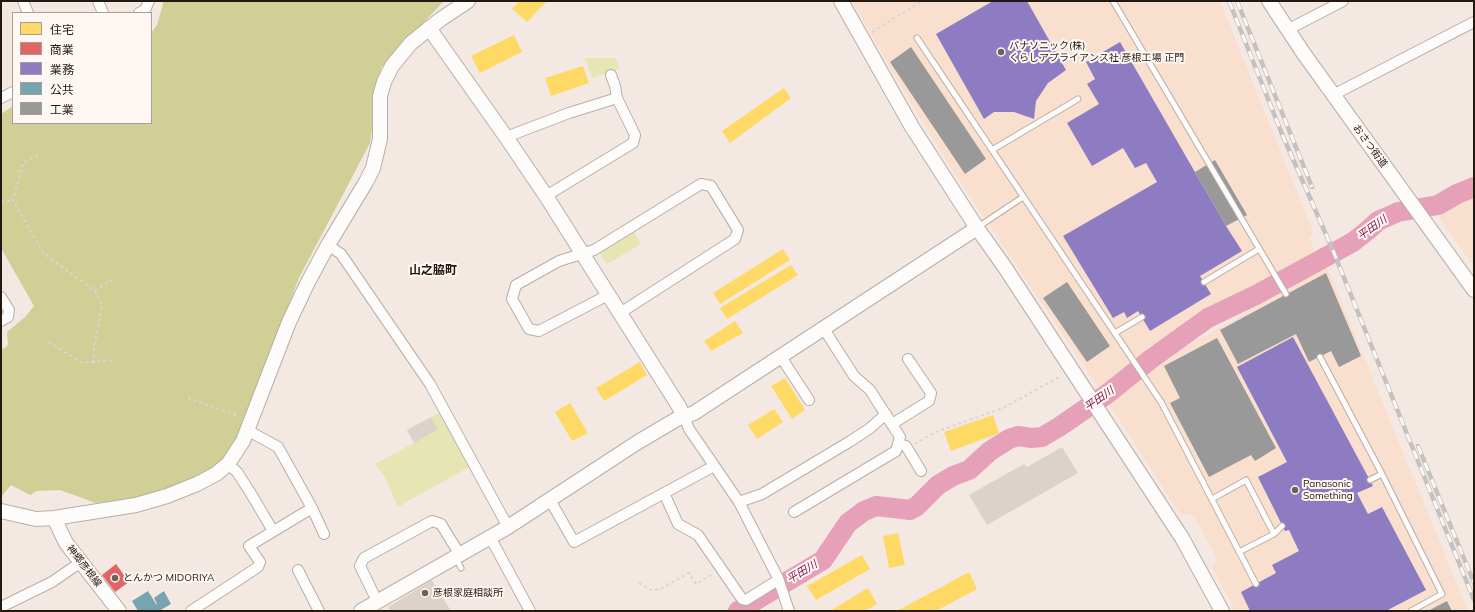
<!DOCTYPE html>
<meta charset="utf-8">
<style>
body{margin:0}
#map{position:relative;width:1475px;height:612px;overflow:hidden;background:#f4e9e2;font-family:Mulish,"Noto Sans JP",sans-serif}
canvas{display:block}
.frame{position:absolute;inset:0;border:2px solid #241911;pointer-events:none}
.legend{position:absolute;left:12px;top:12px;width:140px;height:112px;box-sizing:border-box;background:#fef7f3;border:1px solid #a79e99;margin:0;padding:5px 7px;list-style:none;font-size:12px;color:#241911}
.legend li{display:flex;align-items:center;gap:8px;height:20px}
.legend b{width:20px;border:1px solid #a79e99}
</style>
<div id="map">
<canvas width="1475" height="612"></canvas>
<div class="frame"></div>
<ul class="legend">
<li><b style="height:11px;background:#ffd966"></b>住宅</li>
<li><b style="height:11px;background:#e06666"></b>商業</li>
<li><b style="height:11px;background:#8e7cc3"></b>業務</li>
<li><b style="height:11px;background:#76a5af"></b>公共</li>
<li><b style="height:11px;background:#999"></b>工業</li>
</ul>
</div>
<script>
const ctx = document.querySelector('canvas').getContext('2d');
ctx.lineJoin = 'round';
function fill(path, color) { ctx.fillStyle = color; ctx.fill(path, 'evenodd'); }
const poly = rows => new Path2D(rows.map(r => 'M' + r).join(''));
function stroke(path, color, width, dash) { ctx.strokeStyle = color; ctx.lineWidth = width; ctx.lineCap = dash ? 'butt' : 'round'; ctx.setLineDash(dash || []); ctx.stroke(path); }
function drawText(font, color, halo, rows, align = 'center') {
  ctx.font = font + ' Mulish,"Noto Sans JP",sans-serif'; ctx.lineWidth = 4; ctx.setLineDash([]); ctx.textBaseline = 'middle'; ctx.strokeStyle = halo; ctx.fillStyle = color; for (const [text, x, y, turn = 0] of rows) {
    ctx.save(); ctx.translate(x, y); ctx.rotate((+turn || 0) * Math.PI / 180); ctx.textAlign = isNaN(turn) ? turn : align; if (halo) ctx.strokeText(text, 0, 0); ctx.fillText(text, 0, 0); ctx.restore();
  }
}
fill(poly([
 [852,1,1220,1,1314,234,1309,237,1315,250,1307,256,1198,315,1098,387,947,162,899,83],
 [1474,193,1474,267,1435,211],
 [1327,267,1468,611,1235,611,1212,567,1217,559,1194,516,1180,514,1107,401,1168,357]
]), '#f9dfce');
fill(poly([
 [585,58,616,58,619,69,592,78],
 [633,231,641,244,607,264,599,252],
 [443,411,471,466,398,507,384,475,375,464,414,443,407,430]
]), '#e6e5b4');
fill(poly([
 [162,1,444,1,381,68,370,143,299,278,237,439,223,461,203,475,172,487,129,499,96,503,60,490,37,491,30,495,11,485,2,496,1,496,1,349,5,348,8,345,7,332,25,317,34,306,1,248,1,114,13,106,13,123,151,123,151,33,157,25,163,4]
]), '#d0cf95');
fill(poly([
 [519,1,547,1,527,22,512,9],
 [514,35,522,52,480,73,471,56],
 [583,66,589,83,551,96,545,78],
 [784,88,791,98,730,143,722,131],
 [783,249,790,260,720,304,713,293],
 [791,265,798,275,727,319,720,308],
 [735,321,743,333,711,351,704,341],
 [640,362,647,375,604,401,596,388],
 [785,378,805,410,792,419,771,386],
 [570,403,588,433,572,441,555,412],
 [774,409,783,422,757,439,748,425],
 [993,415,999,433,951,451,944,432],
 [898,533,905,565,889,568,883,536],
 [862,555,870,569,816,600,807,586],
 [969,572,977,589,936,611,897,611],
 [868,588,877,604,865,611,830,611]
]), '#ffd966');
fill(poly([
 [116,564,129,582,115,592,102,575]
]), '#e06666');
fill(poly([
 [993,1,1027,1,1066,70,1048,83,1036,101,1034,119,1014,112,994,112,984,119,936,34],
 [1120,42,1226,226,1242,251,1200,276,1211,294,1150,331,1138,311,1127,318,1124,312,1113,318,1063,236,1157,182,1146,163,1135,168,1123,148,1092,166,1067,123,1099,104,1087,84,1095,79,1086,62],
 [1293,337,1373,486,1357,493,1368,514,1382,507,1426,590,1386,611,1250,611,1241,592,1276,573,1272,565,1299,551,1289,530,1285,531,1258,477,1287,462,1237,367]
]), '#8e7cc3');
fill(poly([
 [148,591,156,604,157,604,154,598,164,591,171,604,159,611,138,611,132,601]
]), '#76a5af');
fill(poly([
 [911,47,986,159,965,174,890,62],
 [1215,160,1247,215,1226,226,1195,172],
 [1326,273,1361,356,1339,367,1331,351,1309,362,1296,334,1238,364,1220,330],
 [1067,282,1110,346,1087,362,1043,298],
 [1217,338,1276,448,1255,461,1251,455,1209,477,1170,403,1180,398,1164,366],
 [1447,601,1452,611,1428,611]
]), '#999');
stroke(poly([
 [738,611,823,560,848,523,864,511,876,506,910,510,917,506,938,485,953,476,969,470,990,451,1009,439,1018,436,1032,438,1042,437,1059,427,1107,394,1151,359,1208,318,1256,295,1353,242,1367,231,1378,221,1398,212,1438,205,1457,194,1474,187]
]), '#e6a0b8', 20);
fill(poly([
 [431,417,438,429,414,443,407,430],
 [1062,447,1078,473,987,525,969,495,1024,464,1027,467],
 [432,580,451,611,390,611,388,607]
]), '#dbd3ca');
const lane = poly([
 [1113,1,1286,294],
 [917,38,1161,402,1256,584],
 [992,150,1078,99],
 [978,227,1023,197],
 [1204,282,1259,249],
 [1115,333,1142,317],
 [1320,357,1382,474,1370,480],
 [1382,474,1442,594,1411,611],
 [1212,499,1246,480,1274,534,1239,552],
 [1274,534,1282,526],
 [456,558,461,568]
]);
const street = poly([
 [23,1,28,13],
 [98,1,103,13],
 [139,13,145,10,149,1],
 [1287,30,1343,1],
 [1333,95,1474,22],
 [1,98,13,92],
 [506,137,569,113,617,98],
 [546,196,633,143,635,135,617,98,615,86,611,75],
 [328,245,341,254,430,384,508,527],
 [608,295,539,331,529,329,512,299,516,285,559,261,594,250,701,184,711,186,738,230,735,239,620,313],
 [1,297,9,310,8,317,1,321],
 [781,357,809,400],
 [684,416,689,429,739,502,778,578,789,611],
 [892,424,929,401,931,393,908,359],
 [247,430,278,447,312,508,324,534],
 [898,444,906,446,921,471],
 [228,464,237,472,250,492,273,531],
 [664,493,678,524,698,535,742,599,746,600,778,580],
 [550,500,574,542,714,466],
 [739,502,762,494,849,442,869,429,886,414],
 [794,512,896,451,900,437,870,390,854,376,824,329],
 [490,537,530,611],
 [298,570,319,611],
 [377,601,360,566,364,558,432,521,441,524,460,555],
 [1,607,52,582,81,562],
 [191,611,258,567,260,562,249,546,312,508]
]);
const secondary = poly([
 [841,1,912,127,977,228,1004,266,1182,538,1222,611],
 [1269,1,1304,54,1474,290],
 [429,28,506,137,546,196,678,405,684,416],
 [1,511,36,519,54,518,136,505,167,496,197,484,216,474,228,464,243,441,289,322,307,284,328,245,366,182,373,168,380,139,380,96,384,82,392,66,411,43,441,19,468,1],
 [54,518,66,543,119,611],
 [361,611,508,527,638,442,677,419,694,413,977,228]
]);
stroke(lane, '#b8aea7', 7);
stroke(street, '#b8aea7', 12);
stroke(secondary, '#b8aea7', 16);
stroke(poly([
 [872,32,922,1],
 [38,155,23,163,13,200,43,253,95,291,102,305,94,348,94,363],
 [1,202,13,200],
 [95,291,113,279],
 [49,342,82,363,114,360],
 [188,398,239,416],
 [915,444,933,433,1003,408,1061,376],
 [639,583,651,590,660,589,689,573,696,584,713,574]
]), '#d9d5d3', 2, [3, 3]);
stroke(lane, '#fdfcfb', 5);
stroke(street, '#fdfcfb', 10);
stroke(secondary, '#fdfcfb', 14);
const rail = poly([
 [1229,1,1282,134,1332,248,1474,600],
 [1237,1,1312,187],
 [1418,446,1474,583]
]);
stroke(rail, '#c4c1bf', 4.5);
stroke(rail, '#fef7f3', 3, [9]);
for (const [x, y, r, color] of [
 [1001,52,4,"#6d625a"],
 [1295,490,4,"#6d625a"],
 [115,578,4,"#6d625a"],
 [425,593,4,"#6d625a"]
]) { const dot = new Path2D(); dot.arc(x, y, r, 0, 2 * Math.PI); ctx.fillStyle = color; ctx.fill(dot); stroke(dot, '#fef7f3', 1.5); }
drawText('10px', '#241911', '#fef7f3', [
 ["パナソニック(株)",1009,46],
 ["くらしアプライアンス社 彦根工場 正門",1009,58],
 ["Panasonic",1303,484],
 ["Something",1303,496],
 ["とんかつ MIDORIYA",123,578],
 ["彦根家庭相談所",433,593]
], 'left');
drawText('10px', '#241911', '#fef7f3', [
 ["おさつ街道",1370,146,54],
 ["神郷彦根線",84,566,52]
]);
drawText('italic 11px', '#88164f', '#fef7f3', [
 ["平田川",1372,228,-35],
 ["平田川",1099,399,-35],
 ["平田川",802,572,-31]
]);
drawText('bold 12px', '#241911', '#fef7f3', [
 ["山之脇町",433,270]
]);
</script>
